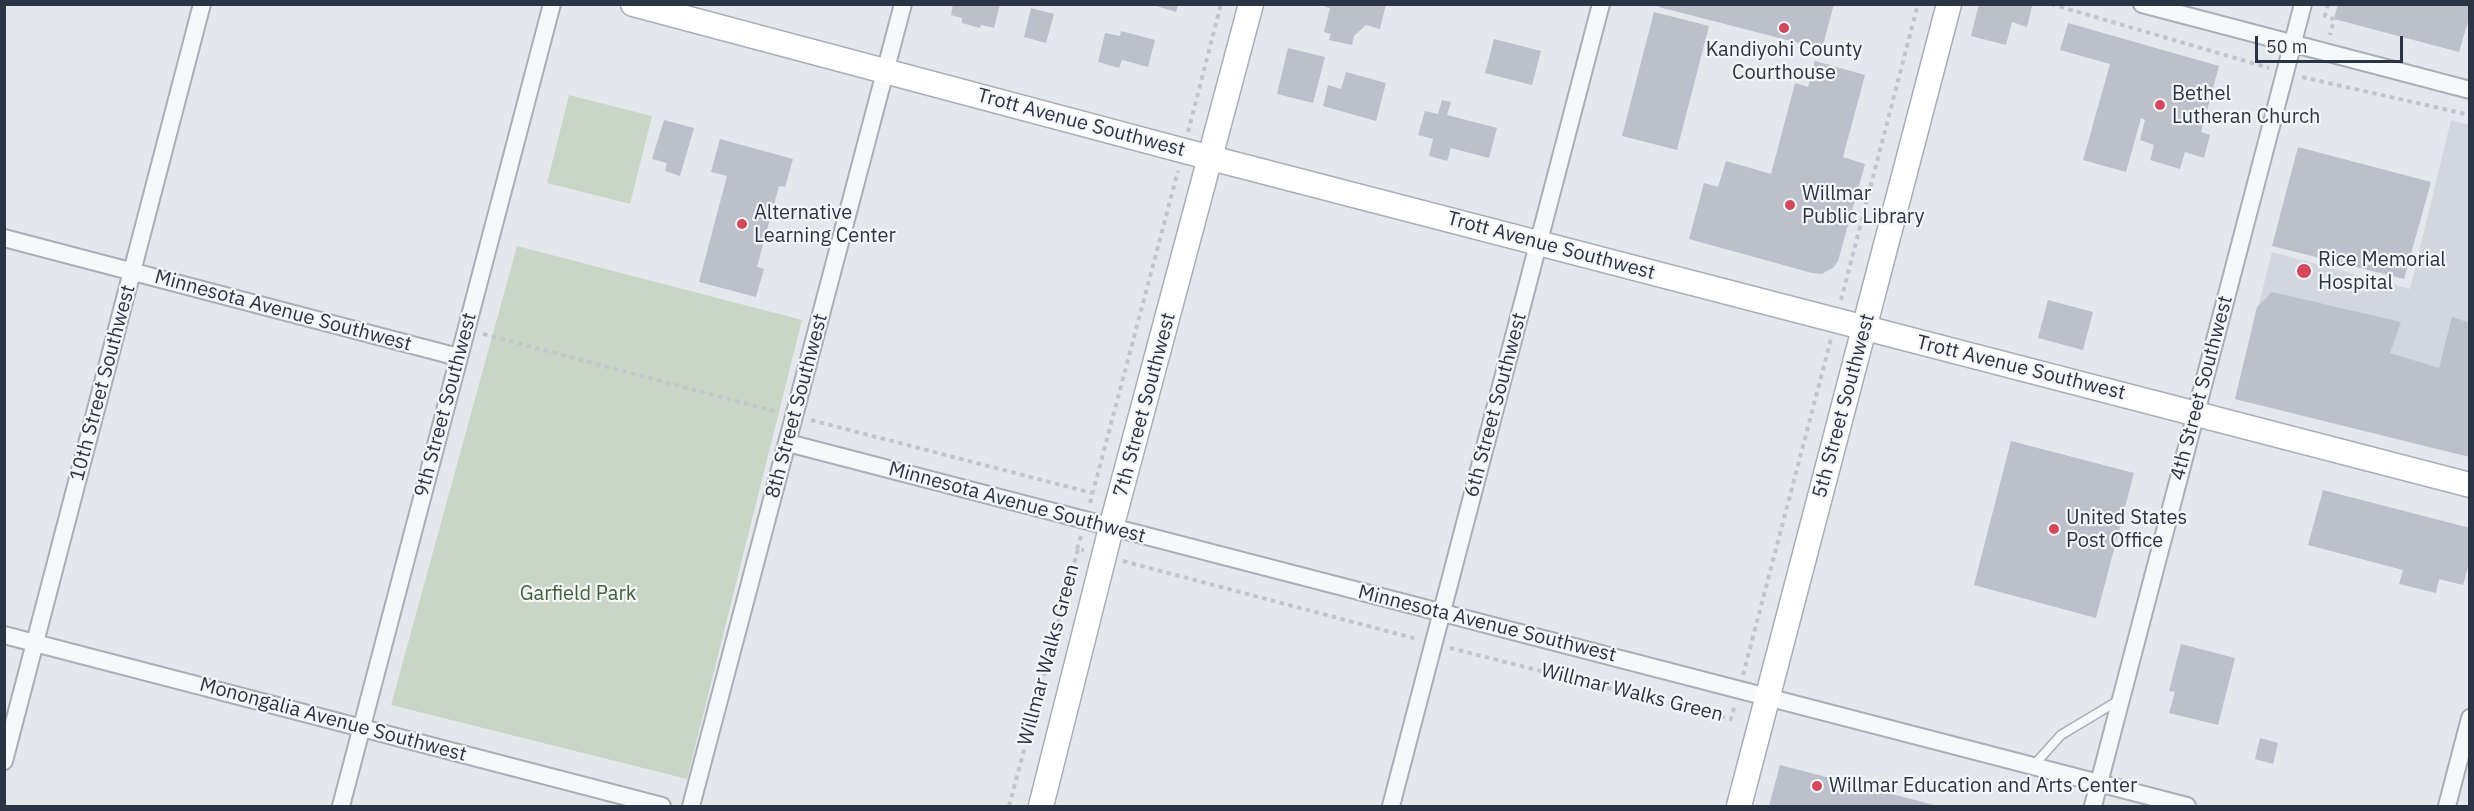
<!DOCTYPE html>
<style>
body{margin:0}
#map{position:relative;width:2474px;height:811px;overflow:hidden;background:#e4e7ec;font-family:"IBM Plex Sans",sans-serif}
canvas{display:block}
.frame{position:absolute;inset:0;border:6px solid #2b3445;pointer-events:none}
.scale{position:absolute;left:2255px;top:36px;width:148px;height:27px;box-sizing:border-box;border:3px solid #2b3445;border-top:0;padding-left:8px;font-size:18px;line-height:21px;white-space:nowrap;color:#2b3445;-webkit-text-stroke:4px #f4f6f9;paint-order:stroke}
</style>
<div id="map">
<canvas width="2474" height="811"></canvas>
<div class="frame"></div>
<div class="scale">50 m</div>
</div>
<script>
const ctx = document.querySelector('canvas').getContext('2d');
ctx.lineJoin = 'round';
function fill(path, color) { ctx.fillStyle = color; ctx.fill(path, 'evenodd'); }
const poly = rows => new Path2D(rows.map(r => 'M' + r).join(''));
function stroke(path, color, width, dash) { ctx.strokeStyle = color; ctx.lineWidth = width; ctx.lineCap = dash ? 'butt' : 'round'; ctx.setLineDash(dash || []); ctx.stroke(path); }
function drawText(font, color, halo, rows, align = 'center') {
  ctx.font = font + ' "IBM Plex Sans",sans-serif'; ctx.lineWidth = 4.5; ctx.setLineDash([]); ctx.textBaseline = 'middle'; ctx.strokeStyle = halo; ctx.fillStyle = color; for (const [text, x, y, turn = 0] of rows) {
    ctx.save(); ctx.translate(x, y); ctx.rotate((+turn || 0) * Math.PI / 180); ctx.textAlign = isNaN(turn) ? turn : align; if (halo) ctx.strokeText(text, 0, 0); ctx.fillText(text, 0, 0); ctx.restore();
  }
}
fill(poly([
 [2451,120,2469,125,2469,457,2235,399,2272,252,2410,289]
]), '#d2d6de');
fill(poly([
 [569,95,652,116,630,204,547,183],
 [517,246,802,320,687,779,391,705]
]), '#c9d6c5');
fill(poly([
 [953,4,1000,4,994,28,981,25,980,28,962,23,962,18,951,15],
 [1150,4,1178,4,1176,12],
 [1325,4,1386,4,1380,29,1366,25,1354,36,1352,45,1329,40,1331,34,1324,32,1330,8,1325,7],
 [1659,4,1834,4,1822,49,1659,7],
 [1979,4,2025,4,2032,6,2027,27,2012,22,2006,45,1971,36],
 [2338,4,2470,4,2470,15,2459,52,2334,19],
 [1031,8,1054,14,1046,43,1024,37],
 [1654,12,1709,26,1677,150,1622,136],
 [2068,23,2219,66,2201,132,2210,135,2204,158,2185,152,2180,169,2150,160,2154,145,2140,140,2145,120,2141,118,2126,172,2083,160,2110,64,2060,50],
 [1121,31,1155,40,1148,67,1122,60,1119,68,1098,62,1105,33,1120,36],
 [1494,39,1541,51,1532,85,1485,73],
 [1288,48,1325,57,1313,103,1277,94],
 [1815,61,1865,75,1843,157,1865,164,1838,261,1834,267,1822,274,1812,273,1689,239,1704,183,1718,187,1726,161,1771,174,1795,83,1808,87],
 [1346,72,1386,83,1376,121,1323,106,1328,85,1341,89],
 [1442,100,1451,102,1447,115,1497,128,1489,158,1451,148,1447,161,1429,156,1433,139,1418,135,1425,111,1438,114],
 [664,120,694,128,680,176,665,171,667,163,652,159],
 [720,139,793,159,785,187,779,186,757,267,764,269,756,297,699,282,727,176,711,172],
 [2298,147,2431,182,2404,279,2272,246],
 [2272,292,2401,322,2390,353,2439,368,2452,317,2470,323,2470,457,2235,399,2257,307],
 [2048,300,2093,312,2083,350,2038,338],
 [2011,441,2134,473,2096,618,1974,585],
 [2323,490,2470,528,2470,560,2463,585,2439,579,2436,593,2399,584,2403,570,2308,545],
 [2181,644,2235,658,2218,725,2169,713,2175,692,2169,691],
 [2260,738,2278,743,2273,764,2255,759],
 [1780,765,1938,806,1769,806]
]), '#bbc0ca');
const lane = poly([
 [2033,766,2061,735,2121,699]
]);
const street = poly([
 [2142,4,2470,90],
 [4,238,458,357],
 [788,443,2187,806],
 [4,635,662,806],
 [4,761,202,4],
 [341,806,552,4],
 [691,806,903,4],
 [1391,806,1601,4],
 [2093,806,2303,4],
 [2447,806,2470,718]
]);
const secondary = poly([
 [633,4,1211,158,2470,485],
 [1041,806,1111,528,1251,4],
 [1739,806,1949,4]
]);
stroke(lane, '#a9aeb7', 11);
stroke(street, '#a9aeb7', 20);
stroke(secondary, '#a9aeb7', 27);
stroke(poly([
 [2051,4,2269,68],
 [2328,4,2325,16,2334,19,2330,35],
 [2302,77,2470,115],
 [1188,132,1221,4],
 [1841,300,1918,4],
 [483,334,778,412],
 [811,420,1092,493],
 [1090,503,1178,171],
 [1081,536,1077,549,1084,550],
 [1123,561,1417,639],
 [1450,648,1731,719,1735,705],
 [1743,675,1831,339],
 [1009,806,1078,549]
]), '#c2c5cb', 4, [4.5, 4.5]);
stroke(lane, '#f7f8fa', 8);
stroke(street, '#f7f8fa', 16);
stroke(secondary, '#fff', 24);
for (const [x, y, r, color] of [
 [1784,28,6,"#d1495b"],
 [2160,105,6,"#d1495b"],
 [1790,205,6,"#d1495b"],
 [742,224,6,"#d1495b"],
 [2304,271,8,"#d1495b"],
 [2054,529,6,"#d1495b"],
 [1817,786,6,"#d1495b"]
]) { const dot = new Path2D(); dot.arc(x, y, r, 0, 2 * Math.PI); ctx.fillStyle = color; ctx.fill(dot); stroke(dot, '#f4f6f9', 2); }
drawText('20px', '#2b3445', '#f4f6f9', [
 ["Kandiyohi County",1784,50,"center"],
 ["Courthouse",1784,73,"center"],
 ["Bethel",2172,94],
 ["Lutheran Church",2172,117],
 ["Willmar",1802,194],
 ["Public Library",1802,217],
 ["Alternative",754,213],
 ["Learning Center",754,236],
 ["Rice Memorial",2318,260],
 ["Hospital",2318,283],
 ["United States",2066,518],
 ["Post Office",2066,541],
 ["Willmar Education and Arts Center",1829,786]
], 'left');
drawText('20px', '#2b3445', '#f4f6f9', [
 ["Trott Avenue Southwest",1081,123,15],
 ["Trott Avenue Southwest",1551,246,15],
 ["Minnesota Avenue Southwest",283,311,15],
 ["Trott Avenue Southwest",2021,368,14],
 ["10th Street Southwest",103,383,-75],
 ["4th Street Southwest",2202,388,-75],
 ["9th Street Southwest",446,405,-75],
 ["7th Street Southwest",1145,405,-75],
 ["6th Street Southwest",1496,405,-75],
 ["8th Street Southwest",797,406,-75],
 ["5th Street Southwest",1844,406,-75],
 ["Minnesota Avenue Southwest",1017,503,15],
 ["Minnesota Avenue Southwest",1487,624,14],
 ["Willmar Walks Green",1049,655,-75],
 ["Willmar Walks Green",1632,693,14],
 ["Monongalia Avenue Southwest",333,720,15]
]);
drawText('20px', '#3f6138', '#f4f6f9', [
 ["Garfield Park",578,594]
]);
</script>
